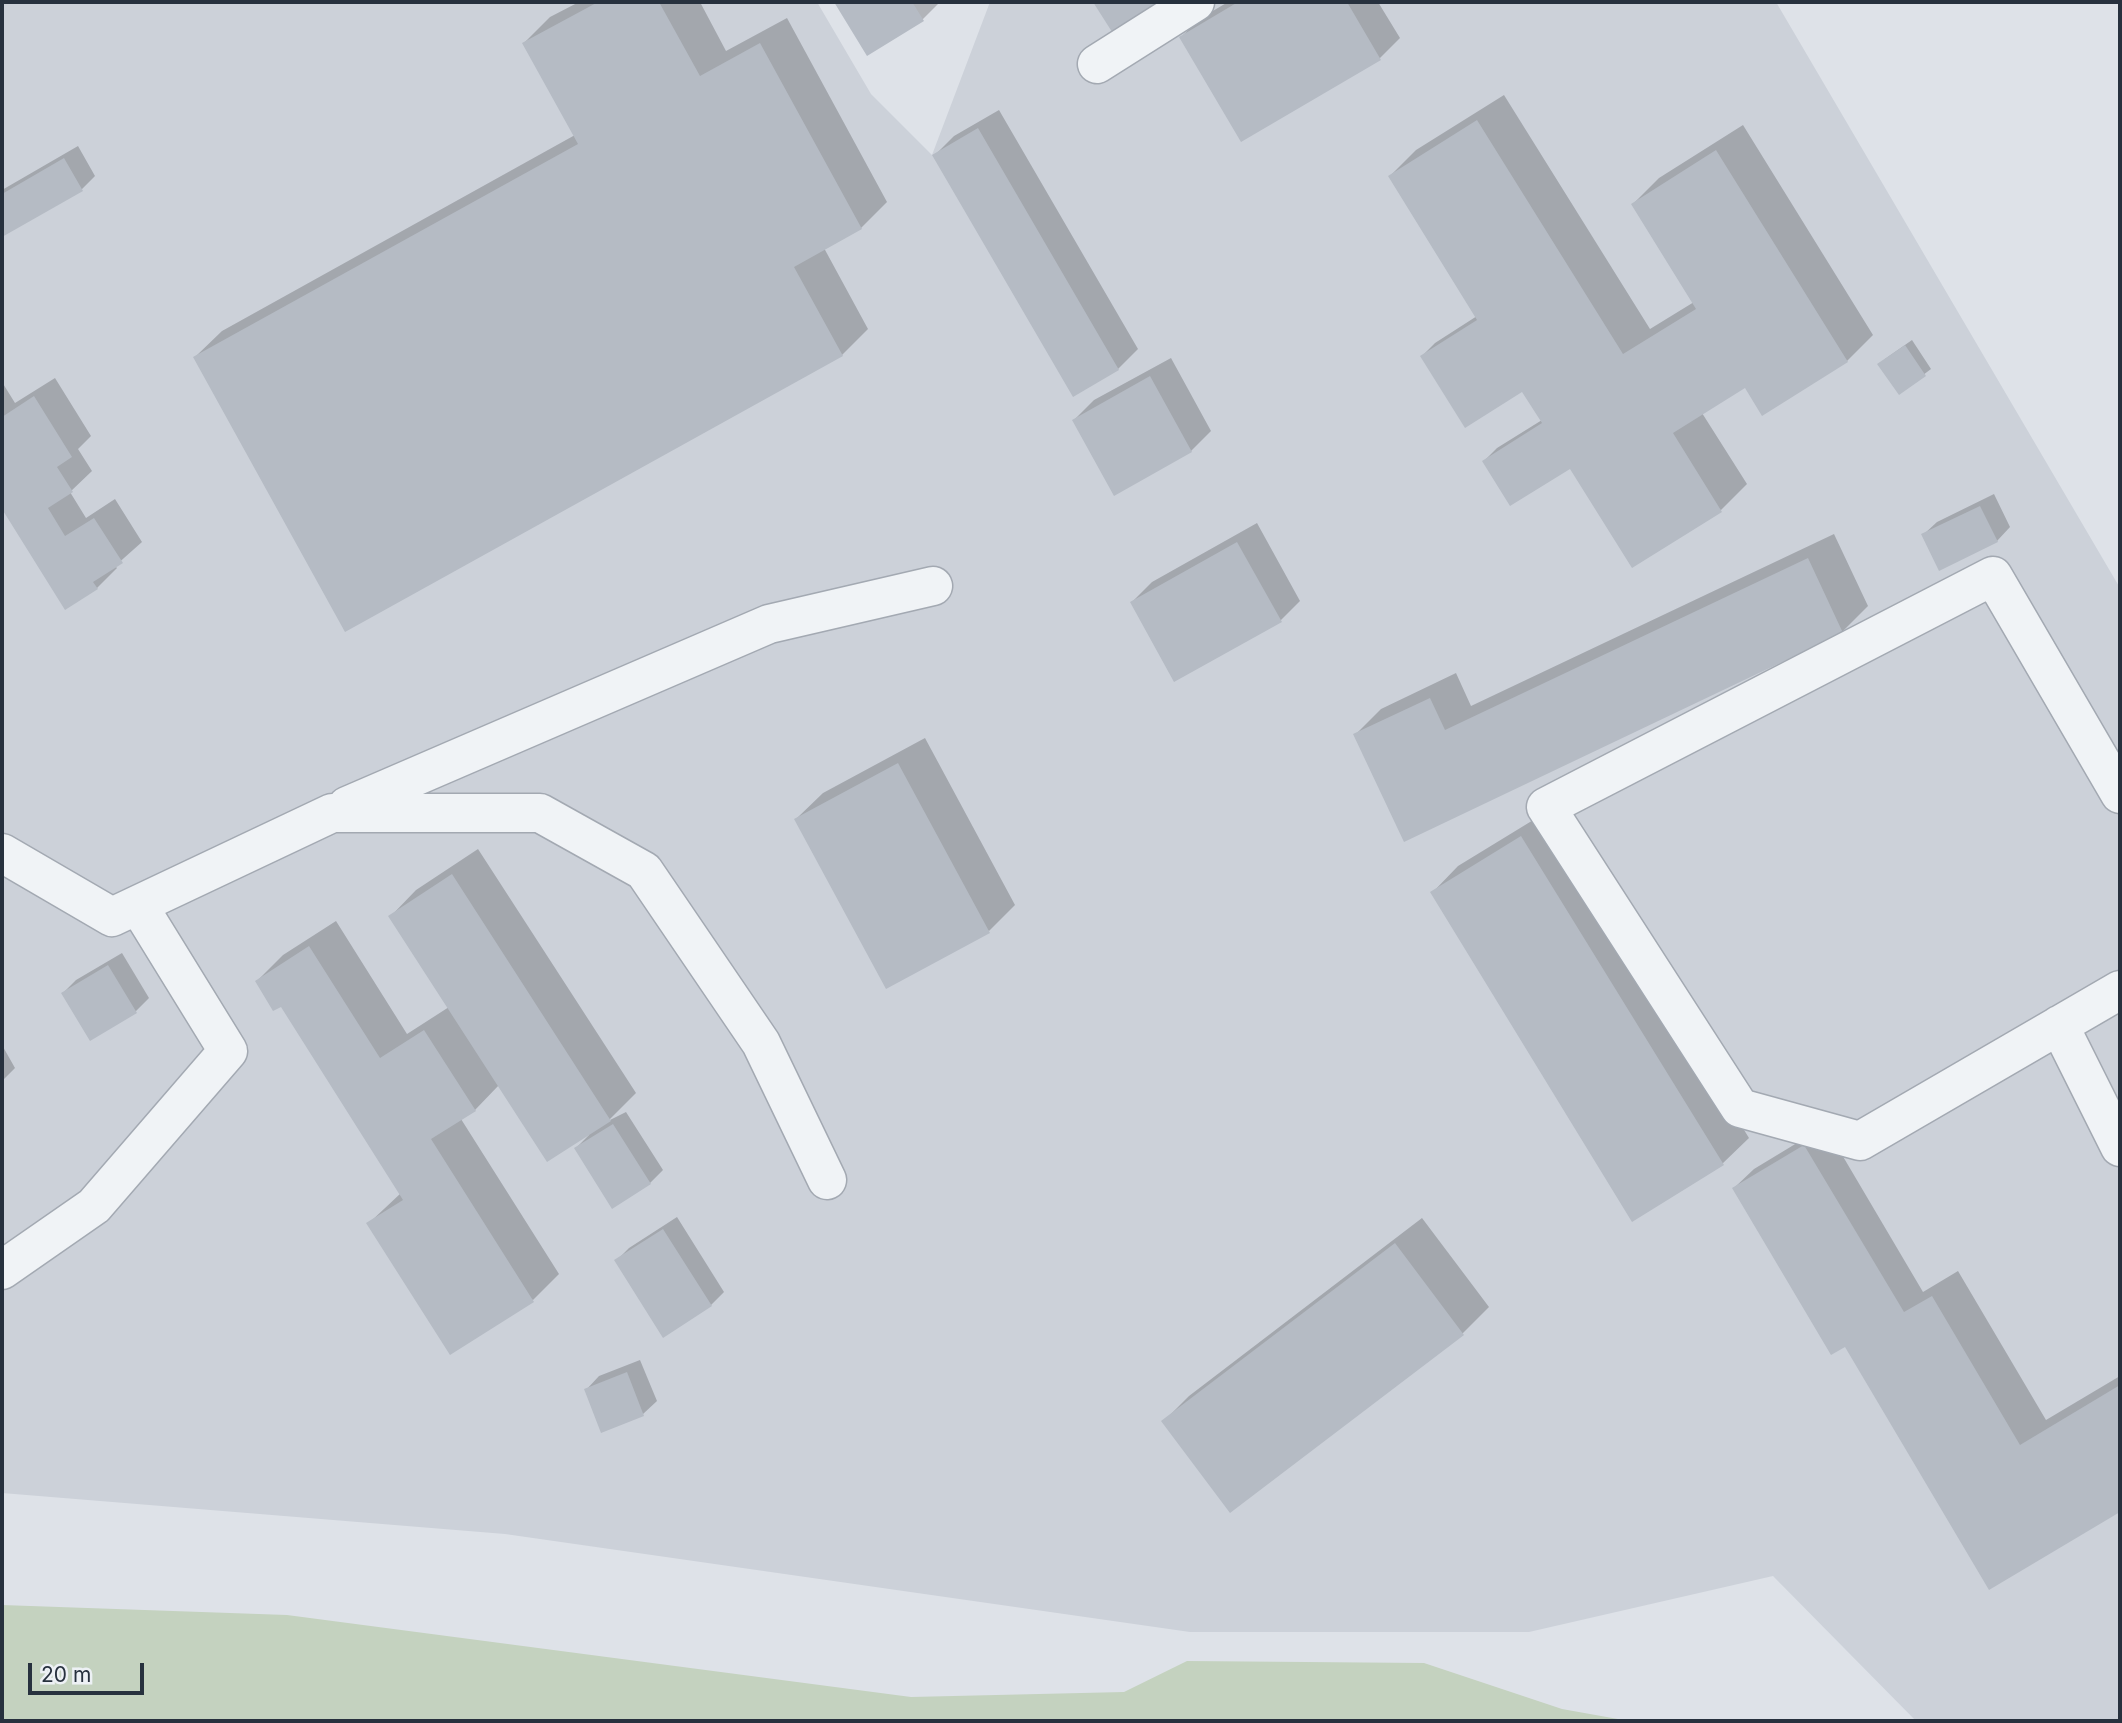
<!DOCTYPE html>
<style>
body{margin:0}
#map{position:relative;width:2122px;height:1723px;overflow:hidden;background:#dee2e8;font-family:Inter,sans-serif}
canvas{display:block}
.frame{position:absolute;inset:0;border:4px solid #27313e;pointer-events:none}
.scale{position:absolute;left:28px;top:1663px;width:116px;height:32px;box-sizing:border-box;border:4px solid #27313e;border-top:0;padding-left:9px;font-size:21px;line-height:24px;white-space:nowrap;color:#27313e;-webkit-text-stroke:5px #edf1f5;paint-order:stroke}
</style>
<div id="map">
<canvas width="2122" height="1723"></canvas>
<div class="frame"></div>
<div class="scale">20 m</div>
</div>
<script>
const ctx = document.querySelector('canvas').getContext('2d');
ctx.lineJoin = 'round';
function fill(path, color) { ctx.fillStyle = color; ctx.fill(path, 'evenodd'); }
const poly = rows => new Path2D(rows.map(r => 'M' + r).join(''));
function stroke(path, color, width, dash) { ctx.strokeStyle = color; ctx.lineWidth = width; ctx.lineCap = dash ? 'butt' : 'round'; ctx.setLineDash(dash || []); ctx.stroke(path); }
fill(poly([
 [2,2,817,2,871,94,932,155,990,2,1776,2,2120,588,2120,1721,1916,1721,1773,1576,1529,1632,1190,1632,505,1534,2,1493]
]), '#ccd1d9');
fill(poly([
 [2,1605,287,1615,911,1697,1124,1692,1187,1661,1424,1663,1562,1709,1629,1721,2,1721]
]), '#c4d2bf');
fill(poly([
 [579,2,700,2,726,51,787,18,887,202,861,228,824,248,868,329,842,355,346,630,195,357,222,331,575,135,524,43,550,17],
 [837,2,940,2,922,20,868,53],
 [1228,2,1378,2,1400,38,1380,58,1242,140,1181,37,1201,18],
 [1504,95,1650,329,1694,302,1633,204,1659,178,1743,125,1873,335,1847,361,1763,414,1745,386,1702,413,1747,484,1721,510,1570,466,1484,461,1497,448,1542,420,1523,389,1422,356,1435,343,1477,316,1390,176,1416,150],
 [999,110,1138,349,1118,369,934,156,954,136],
 [78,146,95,176,82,189,2,235,2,190],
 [1912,340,1931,369,1899,393,1885,359],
 [1171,358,1211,431,1191,451,1074,420,1094,400],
 [55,378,91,436,78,449,92,471,70,492,86,518,115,499,142,542,115,566,117,568,97,588,65,608,2,505,2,382,15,403],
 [1994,494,2010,527,1997,541,1923,535,1937,522],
 [1257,523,1300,601,1280,621,1132,602,1152,582],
 [1834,534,1868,606,1842,632,1405,840,1355,735,1381,709,1456,673,1471,706],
 [925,738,1015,905,989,931,796,819,823,793],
 [1548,811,1749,1138,1722,1164,1432,893,1458,866],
 [478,849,636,1093,608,1121,626,1112,663,1170,650,1183,576,1148,589,1135,499,1085,475,1110,461,1119,559,1274,533,1300,368,1224,401,1193,281,1004,257,981,283,955,336,921,407,1034,449,1007,390,917,416,890],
 [122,953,149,998,136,1011,90,1038,63,993,76,980],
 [2,1045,15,1068,2,1081],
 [1825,1126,1923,1292,1958,1271,2046,1420,2120,1376,2120,1510,1989,1588,1847,1347,1734,1188,1754,1169],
 [677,1217,724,1292,711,1305,616,1261,629,1248],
 [1422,1218,1489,1307,1463,1333,1230,1511,1163,1422,1189,1396],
 [640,1360,657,1401,643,1414,602,1431,586,1390,599,1376]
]), '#0003');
fill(poly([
 [598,2,659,2,700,76,760,43,862,229,794,267,843,356,345,632,193,357,578,144,522,43],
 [834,2,912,2,924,21,867,56],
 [1093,2,1166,2,1114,35],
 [1238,2,1347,2,1381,60,1241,142,1179,37],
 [1477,120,1623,354,1696,309,1631,204,1716,150,1848,362,1762,416,1745,388,1673,433,1722,512,1632,568,1570,469,1510,506,1482,461,1542,423,1522,392,1465,428,1420,356,1477,320,1388,176],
 [978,128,1119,370,1073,397,932,155],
 [64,158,83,191,2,237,2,194],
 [1905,345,1926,376,1899,395,1877,364],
 [1150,376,1192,452,1114,496,1072,420],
 [34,396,72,457,57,467,73,492,48,508,65,536,94,518,123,563,93,582,98,589,65,610,2,509,2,417],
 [1980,506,1998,542,1939,571,1921,534],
 [1237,542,1282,622,1174,682,1130,602],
 [1808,558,1843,633,1404,842,1353,734,1430,698,1445,730],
 [898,763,990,933,886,989,794,819],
 [1521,836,1724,1165,1632,1222,1430,892],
 [452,874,611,1121,547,1162,388,916],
 [309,946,380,1058,424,1030,476,1111,431,1139,534,1302,450,1355,366,1223,403,1200,281,1007,273,1011,255,981],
 [108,965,137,1013,90,1041,61,993],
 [613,1124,651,1184,612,1209,574,1148],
 [1804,1145,1904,1312,1932,1296,2020,1445,2120,1385,2120,1512,1989,1590,1845,1347,1831,1355,1732,1188],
 [663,1229,712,1306,663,1338,614,1260],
 [1395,1243,1464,1335,1230,1513,1161,1421],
 [627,1372,644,1416,601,1433,584,1389]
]), '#b5bbc4');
const minor = poly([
 [1097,64,1195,2],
 [2120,794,1993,576,1546,807,1740,1108,1860,1141,2120,990],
 [347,806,769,624,933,586],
 [2,853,112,917,332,813,540,813,644,871,761,1043,827,1180],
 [2059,1025,2120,1147],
 [2,1270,94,1206,228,1051,138,905]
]);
stroke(minor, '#a3a9b2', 41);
stroke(minor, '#f0f3f6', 38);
</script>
